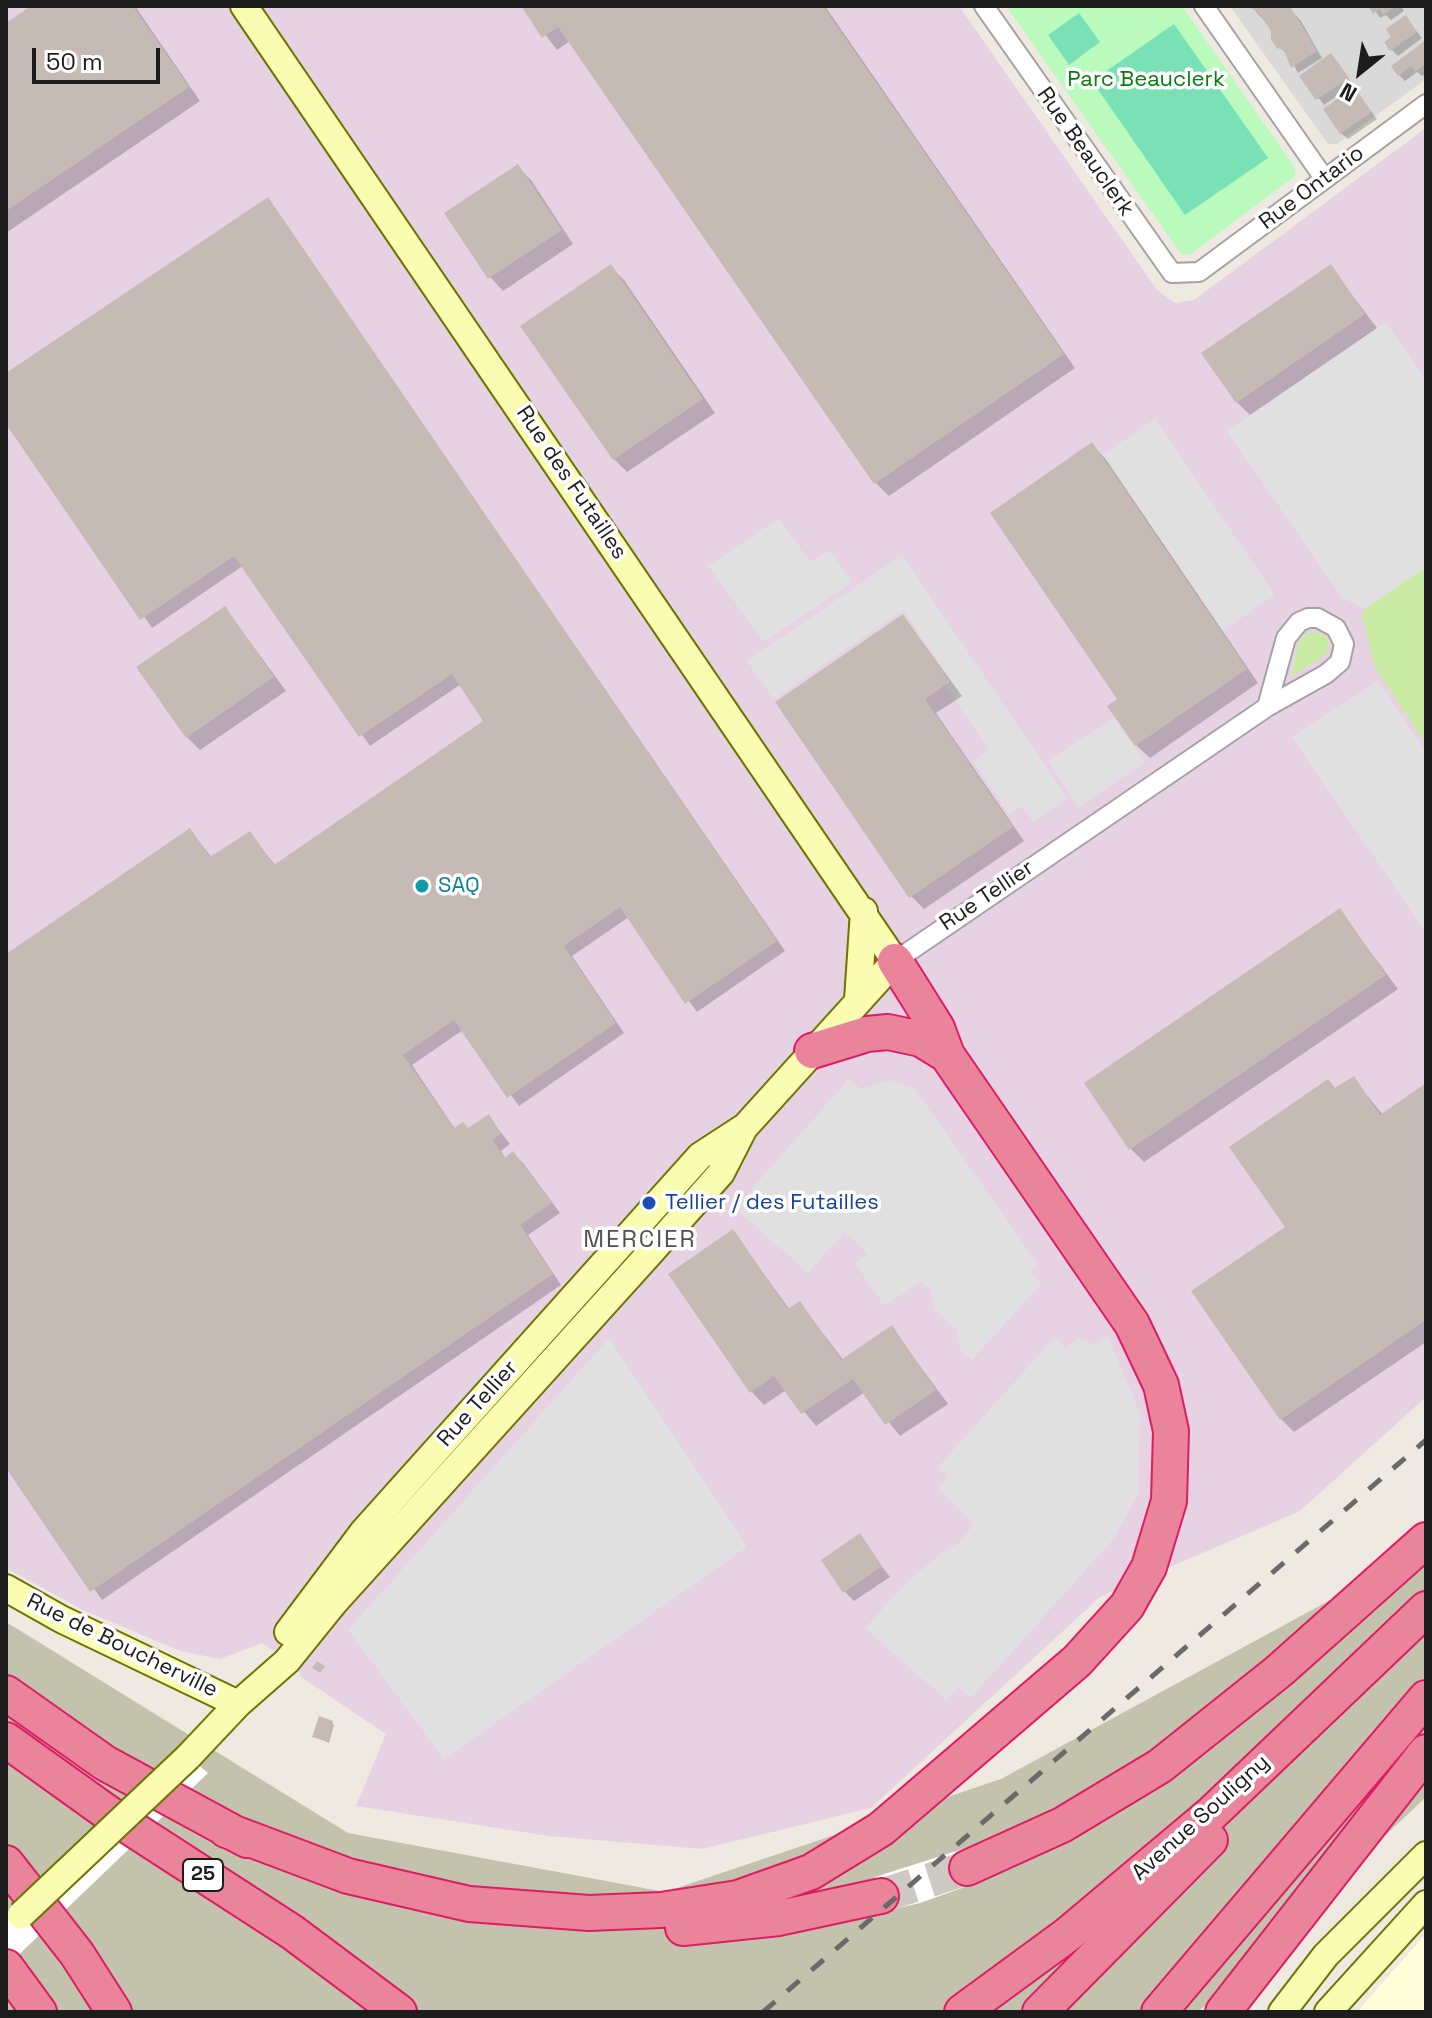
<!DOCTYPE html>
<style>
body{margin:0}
#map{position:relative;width:1432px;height:2018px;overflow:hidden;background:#eee9e1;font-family:"Space Grotesk",sans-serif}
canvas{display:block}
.frame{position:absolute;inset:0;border:8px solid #1c1c1c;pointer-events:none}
.north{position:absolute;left:1320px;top:32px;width:80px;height:80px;-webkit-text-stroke:6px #fff;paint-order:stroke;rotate:210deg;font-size:22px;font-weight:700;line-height:32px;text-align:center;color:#1c1c1c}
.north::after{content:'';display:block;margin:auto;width:28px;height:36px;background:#1c1c1c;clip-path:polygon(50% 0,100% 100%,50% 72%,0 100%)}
.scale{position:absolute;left:32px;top:48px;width:128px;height:36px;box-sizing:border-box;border:4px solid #1c1c1c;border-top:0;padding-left:10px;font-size:24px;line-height:28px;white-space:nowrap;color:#1c1c1c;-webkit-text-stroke:6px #fff;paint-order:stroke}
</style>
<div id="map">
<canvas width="1432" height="2018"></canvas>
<div class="frame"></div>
<div class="north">N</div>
<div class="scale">50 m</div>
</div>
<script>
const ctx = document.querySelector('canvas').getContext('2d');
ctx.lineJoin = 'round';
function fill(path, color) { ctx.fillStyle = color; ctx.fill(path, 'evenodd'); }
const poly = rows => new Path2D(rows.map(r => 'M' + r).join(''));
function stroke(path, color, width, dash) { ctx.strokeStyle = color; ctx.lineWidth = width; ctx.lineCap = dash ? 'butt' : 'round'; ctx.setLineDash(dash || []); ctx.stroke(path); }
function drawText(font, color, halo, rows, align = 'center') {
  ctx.font = font + ' "Space Grotesk",sans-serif'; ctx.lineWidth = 7; ctx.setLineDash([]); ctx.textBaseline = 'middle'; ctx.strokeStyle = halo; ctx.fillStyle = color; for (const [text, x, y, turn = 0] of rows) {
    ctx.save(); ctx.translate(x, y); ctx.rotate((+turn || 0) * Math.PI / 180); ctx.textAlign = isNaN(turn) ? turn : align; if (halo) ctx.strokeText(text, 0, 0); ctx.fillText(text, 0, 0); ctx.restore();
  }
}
fill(poly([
 [1230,6,1426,6,1426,79,1337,144,1328,144]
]), '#dad9d9');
fill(poly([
 [6,6,959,6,1157,290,1175,303,1194,300,1426,128,1426,1397,1300,1511,1100,1597,871,1808,702,1849,549,1836,356,1806,386,1734,301,1677,298,1667,262,1643,220,1659,180,1651,83,1610,6,1568]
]), '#e7d2e4');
fill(poly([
 [1426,1934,1426,2012,1357,2012,1421,1939]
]), '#fffed9');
fill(poly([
 [1426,1548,1426,1797,1198,2012,6,2012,6,1622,348,1833,665,1892,1001,1779]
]), '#c3c2ac');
fill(poly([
 [1426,567,1426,744,1375,668,1362,616,1365,609],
 [1308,632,1323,634,1329,643,1328,653,1291,677,1298,643]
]), '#c9eba3');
fill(poly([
 [1006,6,1182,6,1295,168,1295,176,1191,254,1182,255]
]), '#bafbbd');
fill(poly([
 [1079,13,1100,42,1069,65,1048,35],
 [1174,24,1268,158,1185,215,1092,81]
]), '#7ae1b7');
fill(poly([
 [1386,322,1426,380,1426,567,1365,609,1342,598,1227,431],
 [1155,419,1275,595,1222,631,1102,455],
 [779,518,810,562,830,550,852,582,764,642,708,566],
 [902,555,1067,798,1033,822,1022,806,1009,814,973,762,989,750,946,687,952,682,903,610,773,699,747,661],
 [1378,681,1426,752,1426,933,1292,737],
 [1114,718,1145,762,1079,807,1048,761],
 [849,1079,861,1089,890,1080,915,1089,1037,1263,1030,1272,1042,1283,972,1360,960,1350,957,1330,935,1310,930,1290,921,1282,884,1306,855,1263,868,1254,845,1231,808,1273,735,1208],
 [1108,1337,1140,1413,1138,1494,1114,1538,971,1698,958,1687,946,1700,865,1628,902,1588,938,1555,957,1544,974,1525,938,1488,948,1477,938,1467,1054,1338,1066,1348,1078,1339,1094,1344],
 [609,1338,747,1547,444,1759,348,1630]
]), '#e0e0e0');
fill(poly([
 [180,1750,208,1773,6,1967,6,1915],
 [994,1839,965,1863,973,1884,920,1903,860,1917,882,1898,875,1877]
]), '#fff');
fill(poly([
 [34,6,135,6,200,101,6,233,6,25],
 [523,6,825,6,1075,368,889,496,876,483,570,41,557,50],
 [1251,6,1287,6,1301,21,1322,58,1298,73,1288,54,1278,47,1273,31],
 [1372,6,1401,6,1404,11,1391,20,1386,15,1380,18],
 [1406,18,1422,38,1398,56,1392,50,1394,37],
 [1426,43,1426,74,1422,76,1417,72,1405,81,1399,75],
 [1337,61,1353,85,1324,105,1302,76],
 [1354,89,1377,119,1348,139,1341,133],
 [518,167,531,180,573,244,503,291,490,277],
 [268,199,785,951,697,1012,629,917,572,956,624,1033,519,1106,463,1030,412,1065,455,1129,469,1130,489,1117,510,1144,501,1151,506,1159,513,1154,523,1163,560,1213,528,1235,561,1285,102,1600,6,1464,6,957,190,830,212,858,249,833,276,866,486,722,461,684,370,746,244,565,152,628,6,420,6,376],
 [611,267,624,280,715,413,627,472,614,459],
 [1331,267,1377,328,1250,415,1237,402],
 [1091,445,1105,458,1258,683,1150,758,1136,745,1120,700],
 [225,608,286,691,200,750,187,737],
 [903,616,962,696,936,713,1024,841,924,909,911,896],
 [1340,911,1398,989,1144,1162,1131,1149],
 [1353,1078,1383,1115,1426,1086,1426,1342,1294,1432,1281,1419,1288,1228,1336,1090],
 [733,1232,790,1310,800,1303,844,1361,892,1328,948,1404,900,1436,865,1392,816,1426,786,1390,764,1405,751,1391],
 [859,1536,890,1577,854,1601,844,1591],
 [332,1723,334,1725,329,1743,314,1736]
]), '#0003');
fill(poly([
 [31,6,133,6,189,87,6,211,6,23],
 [521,6,823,6,1064,354,874,484,558,27,542,38],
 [1247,6,1290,6,1317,51,1291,68,1284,50,1277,48,1271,40,1271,31,1258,12],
 [1368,6,1396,6,1383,15,1379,9,1373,14],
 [1406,15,1417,32,1390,51,1384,42,1391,37,1386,29],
 [1426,40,1426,64,1415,72,1411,66,1398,76,1391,66],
 [1331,53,1349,78,1316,100,1299,76],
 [1354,87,1372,112,1340,134,1323,109],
 [518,164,562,230,488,279,444,213],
 [268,197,777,941,685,1004,620,907,564,946,616,1023,507,1098,454,1020,403,1055,454,1128,463,1122,468,1128,489,1114,501,1134,492,1140,505,1158,513,1151,552,1203,520,1225,553,1274,90,1592,6,1468,6,954,190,828,210,857,250,831,274,865,483,721,452,674,359,737,234,556,140,620,6,424,6,373],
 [611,264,703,399,613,460,520,326],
 [1331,264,1365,314,1236,403,1201,353],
 [1092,442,1247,669,1135,746,1107,706,1117,699,990,513],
 [225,606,274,677,186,738,136,667],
 [903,614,950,682,925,699,1013,827,909,898,775,702],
 [1340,908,1386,975,1129,1150,1084,1083],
 [1354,1076,1380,1115,1426,1083,1426,1320,1280,1420,1191,1291,1285,1227,1229,1147,1328,1079,1335,1088],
 [733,1229,788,1309,800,1301,841,1360,892,1325,936,1390,885,1425,853,1379,801,1414,774,1376,750,1393,668,1274],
 [860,1533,882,1566,843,1593,821,1560],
 [317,1661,325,1666,320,1673,312,1668],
 [319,1716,333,1721,326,1741,312,1737]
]), '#c6bbb4');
stroke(poly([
 [881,1896,967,1868]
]), '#cecac3', 34, [34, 17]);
const street = poly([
 [984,6,1172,273,1199,272,1426,104],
 [1204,6,1324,178],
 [1308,618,1318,618,1336,628,1344,644,1340,662,1326,674,1267,707,1286,638,1299,622,1308,618],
 [895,961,1267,707]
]);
const secondary = poly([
 [858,1000,864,911],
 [6,1588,61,1619,238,1704],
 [288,1632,363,1532,700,1156,743,1128],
 [188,1757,238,1704,287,1661,333,1604,651,1252,721,1173,744,1128,895,961,244,6],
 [1282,2012,1326,1955,1426,1855],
 [1328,2012,1426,1904]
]);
const highway = poly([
 [812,1051,867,1034,888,1032,921,1039,947,1055],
 [6,1693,105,1763,247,1840],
 [6,1740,108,1813,292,1932,399,2012],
 [226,1830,348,1876,469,1904,589,1913,661,1910,738,1898,811,1872,881,1829,1077,1661,1127,1606,1149,1567,1169,1501,1171,1431,1161,1385,1132,1324,947,1055,937,1028,895,961],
 [6,1863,77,1954,114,2012],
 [967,1868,1062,1825,1160,1766,1279,1671,1426,1540],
 [683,1928,779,1918,881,1896],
 [6,1967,39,2012],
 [962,2012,1067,1935,1211,1814,1426,1609],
 [1040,2012,1210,1840],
 [1159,2012,1426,1698],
 [1223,2012,1426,1752]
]);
stroke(street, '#a3a3a3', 22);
stroke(secondary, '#6c7500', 30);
stroke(highway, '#de1c64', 38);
stroke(street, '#fff', 18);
stroke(secondary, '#fafcb1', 26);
stroke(highway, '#ea849a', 34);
stroke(poly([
 [763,2012,1426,1440]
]), '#6a6a6a', 5, [16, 16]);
const secondaryBridge = poly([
 [21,1915,188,1757]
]);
stroke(secondaryBridge, '#6c7500', 30, []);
stroke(secondaryBridge, '#fafcb1', 26);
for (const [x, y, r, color] of [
 [422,886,8,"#0f9aa8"],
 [649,1203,8,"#1a4fb4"]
]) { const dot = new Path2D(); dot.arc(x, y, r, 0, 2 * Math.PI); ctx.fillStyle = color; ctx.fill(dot); stroke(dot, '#fff', 3); }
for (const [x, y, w] of [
 [203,1875,40]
]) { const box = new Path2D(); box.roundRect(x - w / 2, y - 16, w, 32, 6); ctx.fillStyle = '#fff'; ctx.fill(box); stroke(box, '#1c1c1c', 2); }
drawText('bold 20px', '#1c1c1c', null, [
 ["25",203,1875]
]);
drawText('22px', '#067d0d', '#fff', [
 ["Parc Beauclerk",1146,80]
]);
drawText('22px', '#1c1c1c', '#fff', [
 ["Rue Beauclerk",1085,152,55],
 ["Rue Ontario",1312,188,-37],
 ["Rue des Futailles",571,483,56],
 ["Rue Tellier",987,896,-34],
 ["Rue Tellier",478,1404,-48],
 ["Rue de Boucherville",122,1646,26],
 ["Avenue Souligny",1201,1818,-42]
]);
drawText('22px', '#0d838f', '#fff', [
 ["SAQ",438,886]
], 'left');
drawText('22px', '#164399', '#fff', [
 ["Tellier / des Futailles",665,1203]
], 'left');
ctx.letterSpacing = '2px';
drawText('24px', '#4f4f4f', '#fff', [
 ["MERCIER",640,1240]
]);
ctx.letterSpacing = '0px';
</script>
